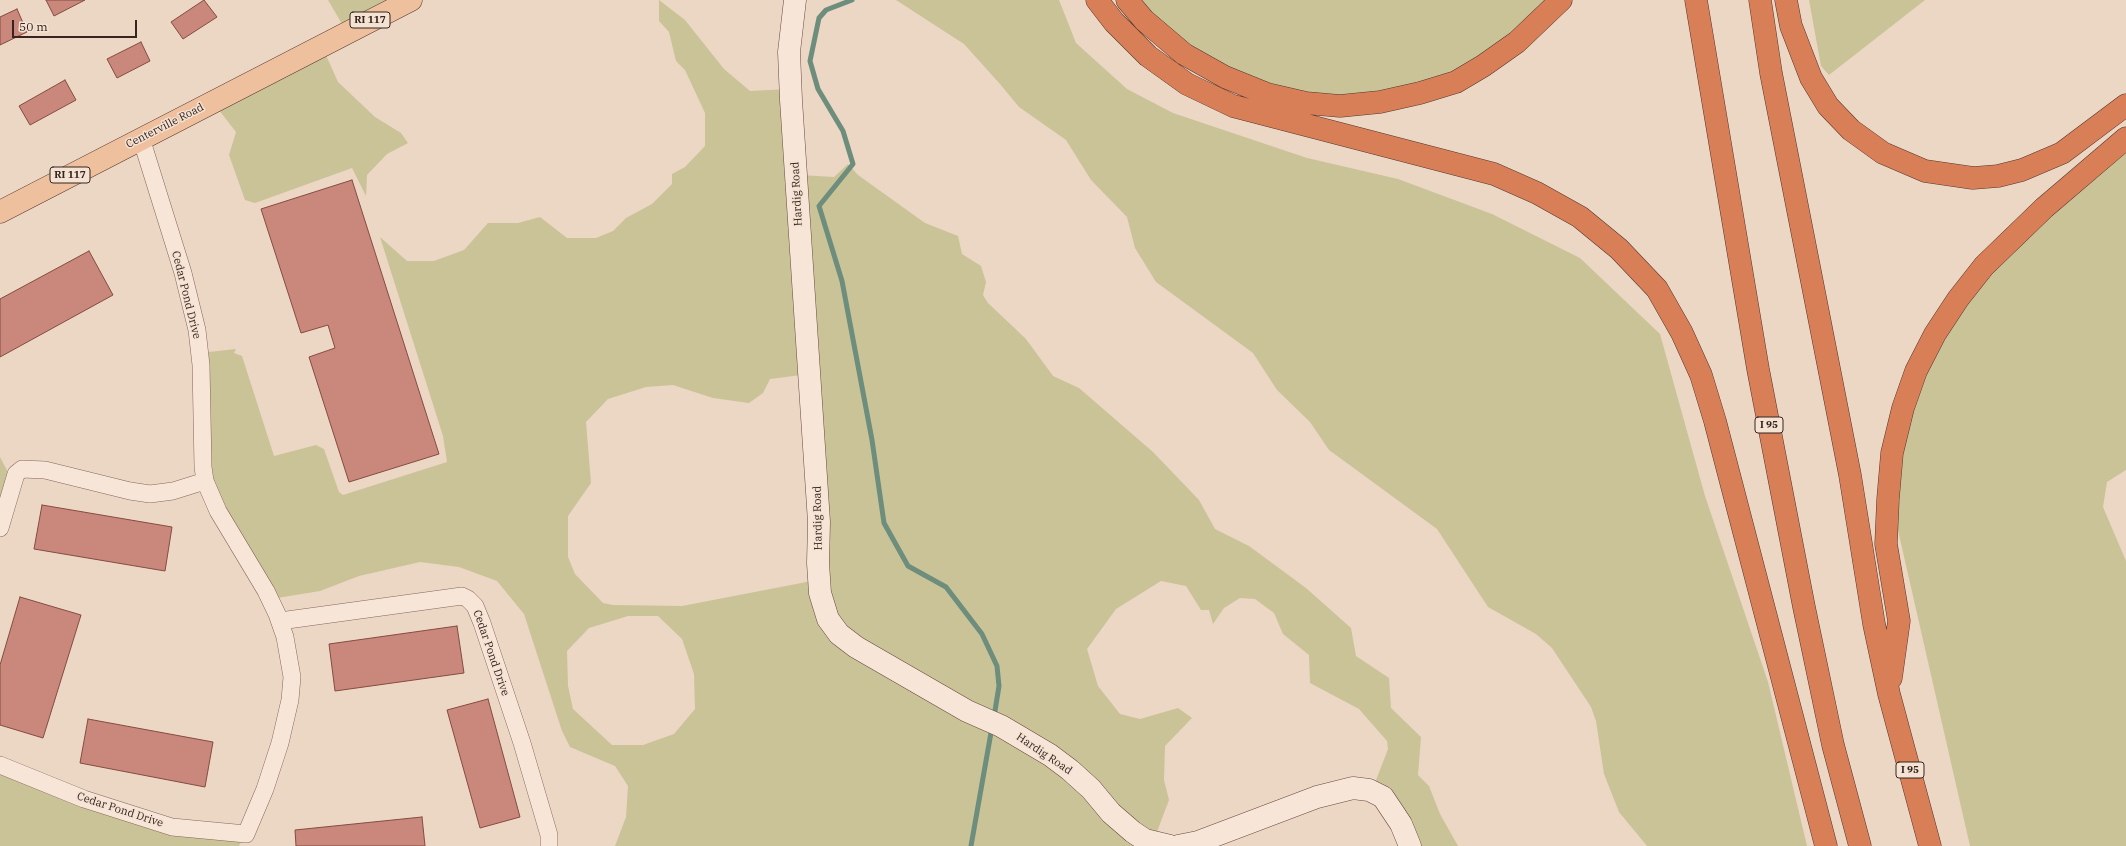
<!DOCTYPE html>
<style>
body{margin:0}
#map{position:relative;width:2126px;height:846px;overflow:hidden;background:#ecd6c4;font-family:"IBM Plex Serif",serif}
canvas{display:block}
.scale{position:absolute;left:12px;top:20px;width:125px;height:18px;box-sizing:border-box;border:2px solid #37241f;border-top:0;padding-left:5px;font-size:12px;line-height:14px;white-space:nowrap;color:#37241f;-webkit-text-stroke:3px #f4e2d3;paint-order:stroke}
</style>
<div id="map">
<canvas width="2126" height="846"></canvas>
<div class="scale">50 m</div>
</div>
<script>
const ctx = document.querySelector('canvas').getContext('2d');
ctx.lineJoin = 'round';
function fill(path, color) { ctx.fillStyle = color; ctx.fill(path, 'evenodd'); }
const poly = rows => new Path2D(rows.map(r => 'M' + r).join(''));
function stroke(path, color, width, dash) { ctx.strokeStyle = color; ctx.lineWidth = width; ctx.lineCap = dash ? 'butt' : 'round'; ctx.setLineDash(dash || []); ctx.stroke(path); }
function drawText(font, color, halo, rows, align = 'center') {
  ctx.font = font + ' "IBM Plex Serif",serif'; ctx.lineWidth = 3; ctx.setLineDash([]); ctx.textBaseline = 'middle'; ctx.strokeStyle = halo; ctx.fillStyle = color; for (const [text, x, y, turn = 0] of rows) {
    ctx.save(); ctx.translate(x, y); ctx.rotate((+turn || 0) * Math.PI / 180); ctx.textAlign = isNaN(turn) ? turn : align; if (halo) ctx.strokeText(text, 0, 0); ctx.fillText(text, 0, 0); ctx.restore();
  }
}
fill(poly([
 [328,0,408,0,345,29],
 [659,0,685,20,724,69,750,91,789,89,800,175,834,177,848,164,858,175,925,223,958,236,962,254,981,266,986,282,983,295,988,303,1026,339,1053,376,1079,388,1153,452,1199,500,1215,529,1249,546,1306,588,1351,628,1356,656,1389,678,1391,708,1421,737,1418,775,1429,786,1440,814,1458,846,1409,846,1373,788,1388,749,1387,741,1359,709,1310,683,1309,655,1283,634,1274,613,1255,599,1240,598,1224,608,1213,624,1209,610,1201,610,1186,586,1161,581,1116,609,1087,649,1098,686,1120,714,1140,719,1178,708,1192,718,1165,746,1164,780,1169,800,1155,837,1179,846,615,846,626,817,628,786,615,766,570,747,562,731,524,614,497,581,459,567,420,562,359,576,320,591,271,599,205,480,200,353,236,349,234,353,242,356,274,456,316,445,324,449,339,492,343,495,447,462,443,436,380,237,407,261,434,261,464,250,488,223,518,223,540,217,567,238,596,238,613,231,626,218,652,204,672,184,672,174,685,167,705,146,705,113,685,70,676,61,669,32,659,21],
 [809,374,817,580,682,606,613,605,603,603,575,574,568,557,568,516,591,483,586,422,608,399,646,387,673,385,713,398,749,403,763,393,770,379],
 [628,616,658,616,682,639,694,674,695,709,674,734,643,745,612,745,573,709,568,686,567,651,589,628],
 [896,0,1059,0,1076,43,1127,89,1173,113,1307,158,1398,179,1492,214,1580,258,1660,334,1705,496,1768,682,1807,846,1647,846,1619,812,1604,774,1596,721,1591,707,1552,648,1536,634,1488,607,1437,529,1329,450,1310,422,1277,390,1253,353,1156,282,1135,248,1127,217,1091,180,1066,140,1019,107,1000,84,964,44],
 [1129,0,1563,0,1477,70,1363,103,1221,76],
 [1809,0,1925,0,1829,75,1821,66],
 [321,44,338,82,375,117,401,133,408,143,387,154,367,175,366,196,352,168,255,203,245,200,229,155,236,132,212,101],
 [2126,136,2126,470,2107,482,2103,507,2126,561,2126,846,1970,846,1892,504,1892,450,1954,302],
 [0,457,12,480,0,523],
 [0,764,93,801,243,837,239,846,0,846]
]), '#cac398');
stroke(poly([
 [852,0,826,10,819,18,810,61,818,89,843,131,853,164,819,206,842,281,872,440,884,523,908,566,946,587,982,634,997,666,999,686,994,717],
 [971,846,992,727]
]), '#6d8d7d', 5);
const building = poly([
 [46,0,85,0,54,16,46,0],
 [204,0,217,17,183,39,171,22,204,0],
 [17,9,27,32,0,45,0,17,17,9],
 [141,42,150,61,117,78,107,59,141,42],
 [65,80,76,100,30,125,19,106,65,80],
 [352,180,439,454,349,482,309,357,335,348,328,325,301,333,261,209,352,180],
 [89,251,113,295,0,357,0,299,89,251],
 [42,505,172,527,165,571,34,549,42,505],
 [20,597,81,615,43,738,0,725,0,665,20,597],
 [457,626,464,673,335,691,329,644,457,626],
 [488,699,520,817,480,828,447,710,488,699],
 [88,719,213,742,205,787,80,763,88,719],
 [422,817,425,846,296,846,295,830,422,817]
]);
fill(building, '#c9887b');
stroke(building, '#844b42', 1);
const street = poly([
 [0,528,16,474,22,469,45,470,130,491,150,494,173,491,205,481],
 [280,621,462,596,468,599,475,606,482,623,522,743,549,835,549,846],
 [0,765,84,799,172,827,246,834,265,789,280,743,290,700,292,677,285,637,277,614,266,591,218,511,205,481,203,467,201,365,197,330,183,273,141,138]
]);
const secondary = poly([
 [795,0,789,52,791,100,819,522,818,563,820,593,828,619,839,634,856,647,967,711,1001,726,1050,755,1070,770,1091,789,1111,813,1133,832,1145,840,1170,846],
 [1178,846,1198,842,1317,797,1353,788,1369,790,1383,797,1401,824,1410,846]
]);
const primary = poly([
 [0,212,411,0]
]);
const highway = poly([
 [1097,0,1114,22,1148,56,1187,84,1233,106,1494,174,1537,193,1580,217,1619,249,1657,289,1682,333,1701,375,1715,421,1826,846],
 [1127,0,1144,20,1184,54,1225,77,1267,94,1306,103,1340,106,1380,102,1420,93,1456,82,1483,66,1517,42,1561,0],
 [1696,0,1758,369,1804,607,1833,745,1860,846],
 [1760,0,1771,73,1850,475,1874,624,1889,694,1930,846],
 [1786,0,1791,26,1811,78,1828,106,1851,130,1883,153,1925,171,1973,178,1998,176,2022,170,2062,153,2126,105],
 [1891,678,1899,621,1886,544,1888,499,1892,453,1903,408,1916,371,1935,334,1958,299,1984,266,2044,208,2126,138]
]);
stroke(street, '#86675b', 18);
stroke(secondary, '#68483e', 23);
stroke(primary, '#54372f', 23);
stroke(highway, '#54372f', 23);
stroke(street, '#f7e5d7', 17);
stroke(secondary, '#f7e5d7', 22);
stroke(primary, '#eec09d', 22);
stroke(highway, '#d87f58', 22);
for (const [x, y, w] of [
 [370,20,40],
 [70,175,40],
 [1769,425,28],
 [1910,770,28]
]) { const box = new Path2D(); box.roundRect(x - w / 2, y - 8, w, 16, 3); ctx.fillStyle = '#f4e2d3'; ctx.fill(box); stroke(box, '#37241f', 1); }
drawText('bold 10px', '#37241f', null, [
 ["RI 117",370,20],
 ["RI 117",70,175],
 ["I 95",1769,425],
 ["I 95",1910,770]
]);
drawText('11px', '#37241f', '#f4e2d3', [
 ["Centerville Road",165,126,-27],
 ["Hardig Road",797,194,-93],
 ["Cedar Pond Drive",186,295,76],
 ["Hardig Road",818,518,-91],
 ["Cedar Pond Drive",491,653,71],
 ["Hardig Road",1044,754,34],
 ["Cedar Pond Drive",120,810,18]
]);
</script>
